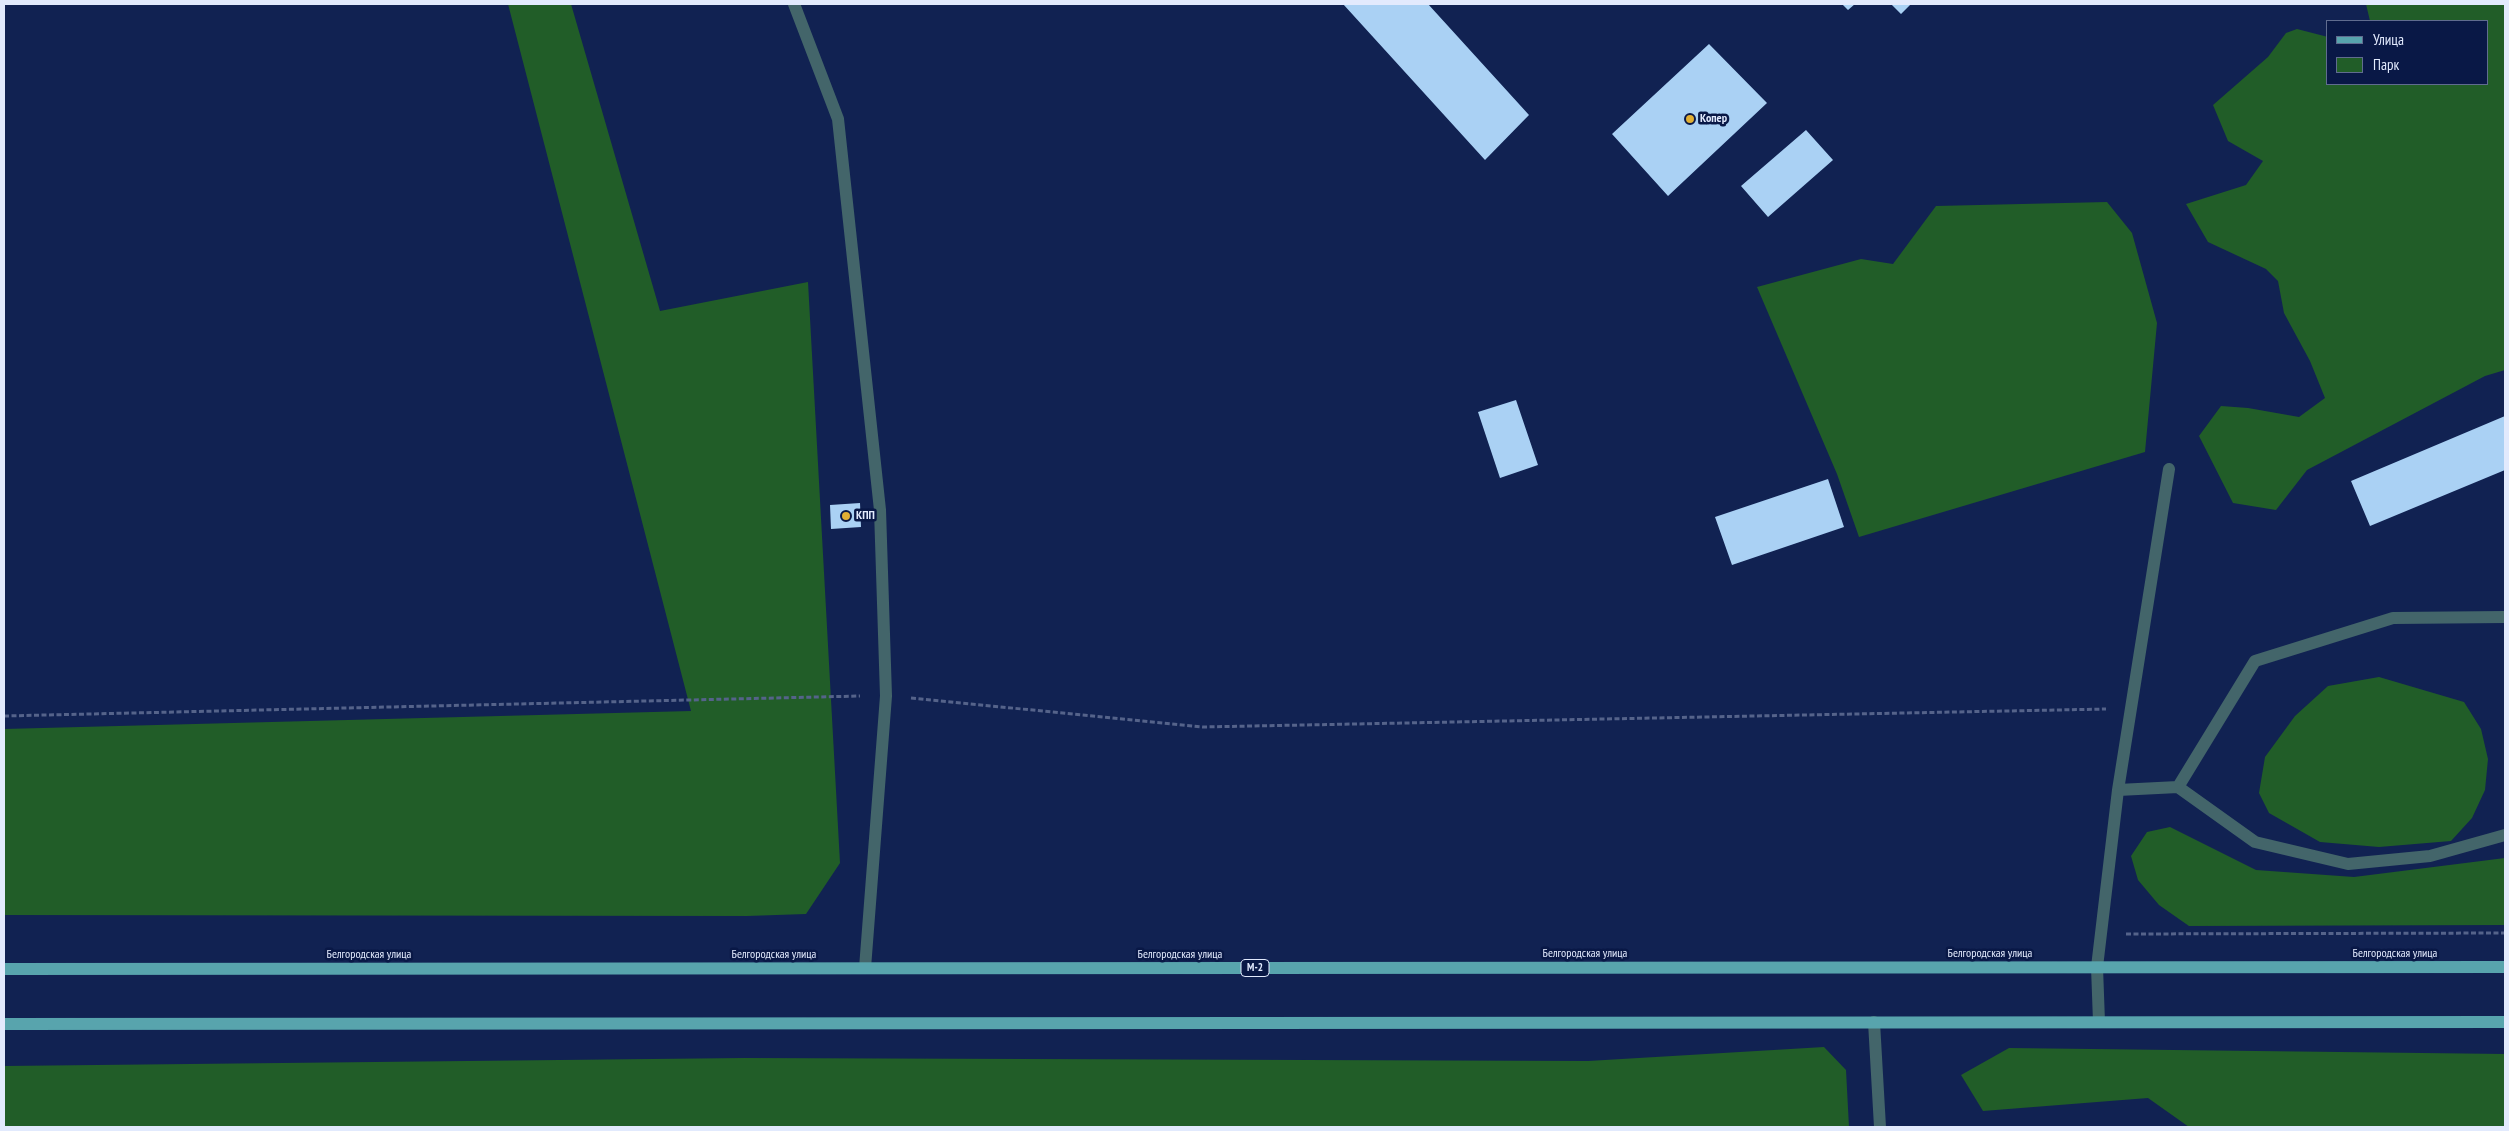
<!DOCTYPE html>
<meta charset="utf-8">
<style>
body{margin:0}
#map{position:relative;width:2509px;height:1131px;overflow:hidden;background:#112252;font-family:"PT Sans Narrow",sans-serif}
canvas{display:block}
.frame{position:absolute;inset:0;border:5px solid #e2eafd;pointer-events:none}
.legend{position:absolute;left:2326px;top:20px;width:162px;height:65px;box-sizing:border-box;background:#091846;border:1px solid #606c8f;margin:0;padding:6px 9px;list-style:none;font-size:15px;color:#e2eafd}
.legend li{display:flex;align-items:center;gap:10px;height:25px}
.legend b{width:25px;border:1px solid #606c8f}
</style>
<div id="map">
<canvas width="2509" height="1131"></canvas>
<div class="frame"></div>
<ul class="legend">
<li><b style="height:6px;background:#58a4ad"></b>Улица</li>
<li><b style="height:14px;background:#215d28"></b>Парк</li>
</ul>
</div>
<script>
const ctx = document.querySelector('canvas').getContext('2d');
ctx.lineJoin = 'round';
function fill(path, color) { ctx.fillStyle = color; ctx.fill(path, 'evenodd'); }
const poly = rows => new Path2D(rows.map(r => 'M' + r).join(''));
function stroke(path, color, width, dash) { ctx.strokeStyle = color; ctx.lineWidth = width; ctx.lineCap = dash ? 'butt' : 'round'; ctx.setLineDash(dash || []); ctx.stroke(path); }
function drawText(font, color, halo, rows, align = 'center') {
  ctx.font = font + ' "PT Sans Narrow",sans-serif'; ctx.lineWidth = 5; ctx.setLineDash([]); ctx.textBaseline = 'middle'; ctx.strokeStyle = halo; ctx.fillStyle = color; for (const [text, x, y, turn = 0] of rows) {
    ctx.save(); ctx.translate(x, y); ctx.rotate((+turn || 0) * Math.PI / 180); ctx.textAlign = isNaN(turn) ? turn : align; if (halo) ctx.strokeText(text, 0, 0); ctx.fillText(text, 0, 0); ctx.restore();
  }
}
fill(poly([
 [508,4,571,4,660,311,808,282,840,863,806,914,747,916,4,915,4,729,691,711],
 [2366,4,2505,4,2505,370,2485,376,2307,470,2276,510,2233,503,2199,436,2221,406,2248,408,2299,417,2325,398,2310,361,2284,313,2278,281,2266,269,2208,242,2186,204,2246,185,2263,161,2228,141,2213,105,2268,57,2286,33,2297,29,2328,37,2328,84,2488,84,2488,21,2370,21],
 [2107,202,2132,233,2157,323,2145,452,1859,537,1837,474,1757,287,1861,259,1893,264,1936,206],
 [2379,677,2464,702,2481,729,2488,759,2485,790,2472,818,2451,841,2379,847,2320,842,2269,813,2259,793,2265,757,2295,716,2328,686],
 [2170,827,2256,870,2354,877,2505,858,2505,925,2189,926,2159,905,2138,880,2131,856,2147,832],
 [1824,1047,1846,1070,1849,1127,4,1127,4,1066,744,1058,1588,1061],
 [2009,1048,2505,1054,2505,1127,2189,1127,2148,1098,1983,1111,1961,1075]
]), '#215d28');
fill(poly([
 [1343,4,1428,4,1529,115,1485,160],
 [1842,4,1855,4,1848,10],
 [1891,4,1911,4,1901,14],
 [1709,44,1767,103,1668,196,1612,134],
 [1806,130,1833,160,1768,217,1741,186],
 [1516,400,1538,465,1500,478,1478,412],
 [2505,416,2505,470,2370,526,2351,481],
 [1828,479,1844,527,1732,565,1715,517],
 [860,503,861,527,831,529,830,505]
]), '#aad1f4');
stroke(poly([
 [911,698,1203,727,2106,709],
 [4,716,860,696],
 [2126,934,2505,933]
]), '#55638a', 3, [5, 2.5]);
stroke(poly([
 [794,4,838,119,880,510,886,696,865,968],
 [2178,787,2255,661,2393,618,2505,617],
 [2118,790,2178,787,2255,842,2348,864,2430,856,2505,835],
 [1874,1022,1880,1127],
 [2099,1022,2097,967,2118,790,2169,469]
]), '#43656a', 12);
stroke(poly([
 [4,969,2505,967],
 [4,1024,2505,1022]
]), '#58a4ad', 12);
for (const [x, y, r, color] of [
 [1690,119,5,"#e1af34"],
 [846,516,5,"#e1af34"]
]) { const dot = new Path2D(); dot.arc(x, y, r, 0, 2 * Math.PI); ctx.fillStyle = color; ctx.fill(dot); stroke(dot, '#091846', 2); }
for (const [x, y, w] of [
 [1255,968,28]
]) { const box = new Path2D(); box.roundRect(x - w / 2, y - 8.5, w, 17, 4); ctx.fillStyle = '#091846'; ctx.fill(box); stroke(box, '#e2eafd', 1); }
drawText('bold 11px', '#e2eafd', null, [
 ["М-2",1255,968]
]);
drawText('bold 12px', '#e2eafd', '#091846', [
 ["Копер",1700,119],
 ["КПП",856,516]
], 'left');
drawText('12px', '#e2eafd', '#091846', [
 ["Белгородская улица",1585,954],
 ["Белгородская улица",1990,954],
 ["Белгородская улица",2395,954],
 ["Белгородская улица",369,955],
 ["Белгородская улица",774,955],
 ["Белгородская улица",1180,955]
]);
</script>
